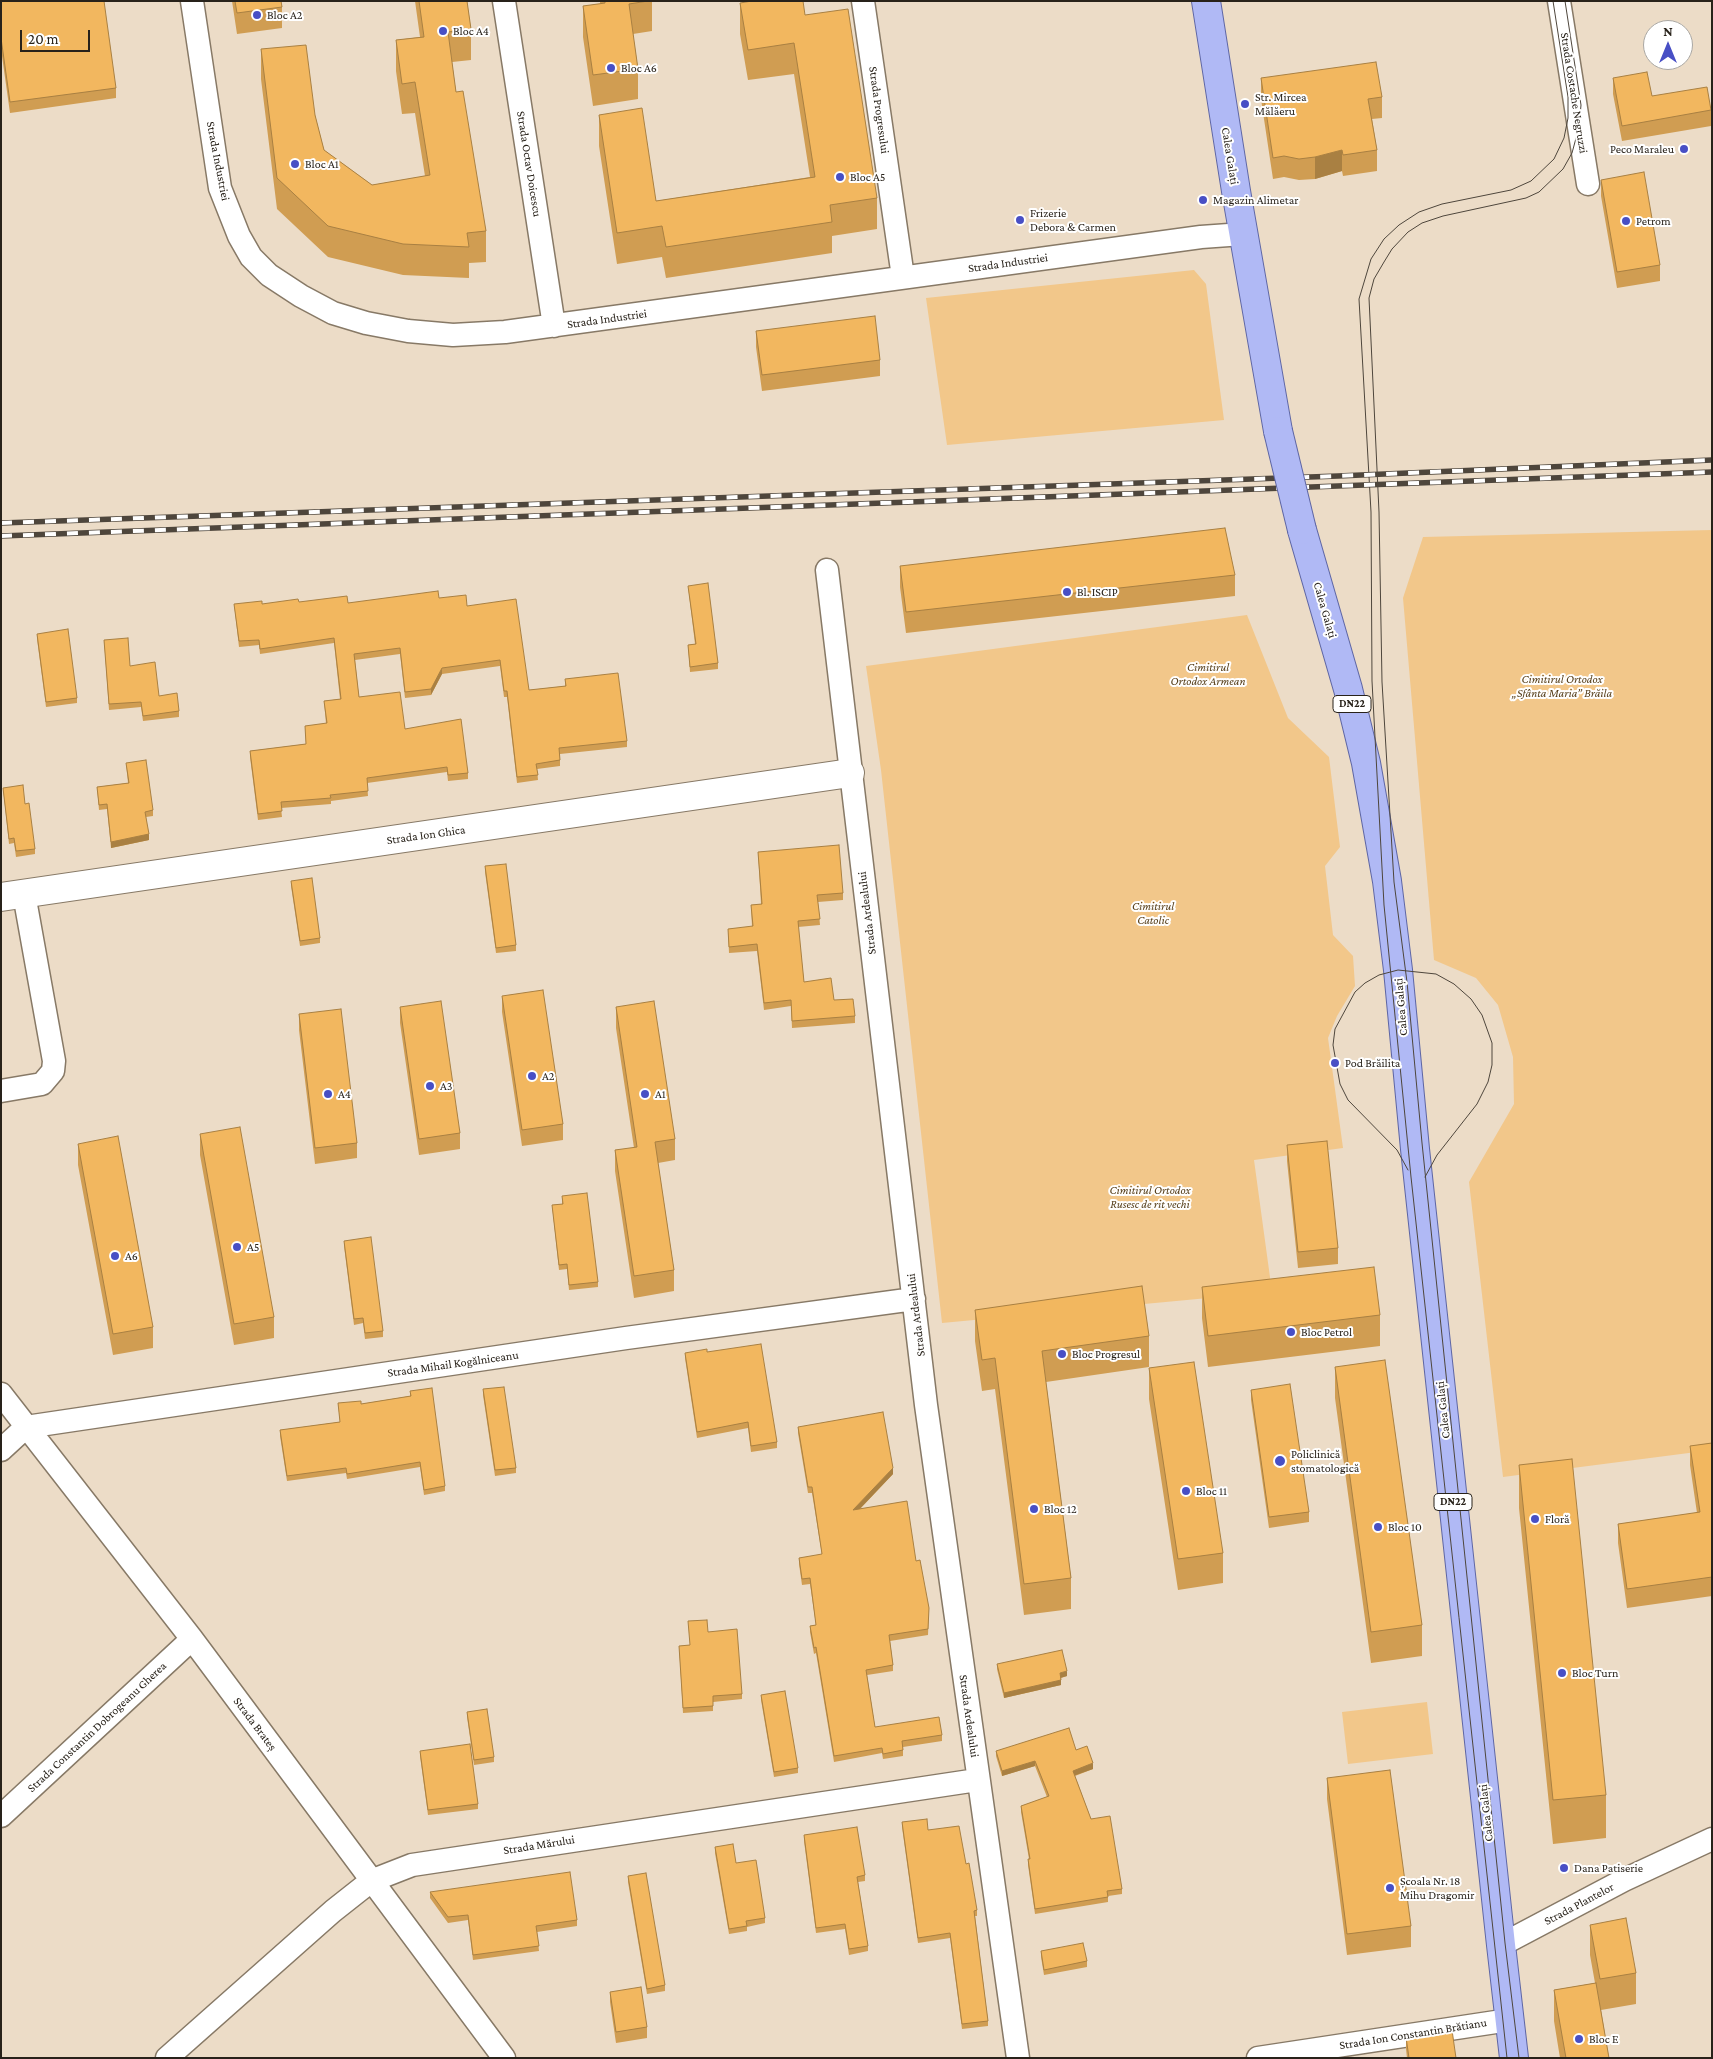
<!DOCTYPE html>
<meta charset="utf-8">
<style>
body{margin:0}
#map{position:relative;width:1713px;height:2059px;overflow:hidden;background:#ecdcc7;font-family:"Crimson Pro",serif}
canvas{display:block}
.frame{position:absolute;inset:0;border:2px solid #28221a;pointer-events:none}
.north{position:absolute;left:1643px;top:20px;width:50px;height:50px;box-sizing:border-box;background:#fff;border:1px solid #a9a7a3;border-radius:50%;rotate:0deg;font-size:14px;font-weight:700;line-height:20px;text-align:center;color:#28221a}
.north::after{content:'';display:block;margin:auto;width:18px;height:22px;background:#484fc5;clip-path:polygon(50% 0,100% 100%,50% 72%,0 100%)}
.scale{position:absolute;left:20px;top:30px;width:70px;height:22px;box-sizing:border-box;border:2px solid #28221a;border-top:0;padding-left:6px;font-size:15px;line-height:18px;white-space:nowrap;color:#28221a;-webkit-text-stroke:4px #fff;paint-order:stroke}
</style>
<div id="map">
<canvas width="1713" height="2059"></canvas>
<div class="frame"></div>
<div class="north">N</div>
<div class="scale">20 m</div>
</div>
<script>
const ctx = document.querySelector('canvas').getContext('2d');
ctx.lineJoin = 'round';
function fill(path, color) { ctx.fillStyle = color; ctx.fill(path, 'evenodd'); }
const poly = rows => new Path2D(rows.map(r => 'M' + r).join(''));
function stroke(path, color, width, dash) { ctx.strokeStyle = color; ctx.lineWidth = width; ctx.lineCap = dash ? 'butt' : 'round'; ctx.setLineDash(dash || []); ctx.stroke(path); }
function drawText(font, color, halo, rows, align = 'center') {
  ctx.font = font + ' "Crimson Pro",serif'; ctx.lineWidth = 4; ctx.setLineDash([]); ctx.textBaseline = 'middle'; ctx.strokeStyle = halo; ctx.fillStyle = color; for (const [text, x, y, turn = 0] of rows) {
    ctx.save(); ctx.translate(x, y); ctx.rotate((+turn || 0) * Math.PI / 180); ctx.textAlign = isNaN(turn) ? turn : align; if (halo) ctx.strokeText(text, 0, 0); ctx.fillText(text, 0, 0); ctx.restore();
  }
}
fill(poly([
 [1194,270,1206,284,1224,420,947,445,926,298],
 [1712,530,1712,1450,1503,1477,1469,1182,1514,1104,1513,1057,1498,1005,1476,978,1434,960,1403,598,1423,537],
 [1247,615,1288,718,1329,757,1340,847,1325,866,1333,935,1353,956,1355,986,1337,1016,1328,1038,1343,1148,1254,1160,1272,1292,942,1323,881,770,866,666],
 [1427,1702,1433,1754,1348,1764,1342,1712]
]), '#f2c78a');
const street = poly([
 [192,1,220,188,239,236,251,257,269,275,301,296,333,313,366,323,408,331,453,335,505,332,1201,237,1243,234],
 [504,1,554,326],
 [863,1,903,277],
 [1559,1,1588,184],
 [827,570,926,1405,1018,2058],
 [1,1091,42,1084,53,1071,54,1061,24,894],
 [1,1394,192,1639,504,2058],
 [1,1450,26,1427,626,1338,914,1299],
 [1,1816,192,1639],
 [1501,1945,1624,1880,1712,1839],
 [167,2058,333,1911,371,1881,412,1865,977,1780],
 [1258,2058,1509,2020]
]);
const secondary = poly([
 [1,897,850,773]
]);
const primary = poly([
 [1206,1,1236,191,1278,431],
 [1302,530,1348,689,1366,763,1387,881,1398,970,1415,1149,1501,1945,1514,2058]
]);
stroke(street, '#877966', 25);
stroke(secondary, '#877966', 30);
stroke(primary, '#5e66a4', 30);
stroke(street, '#fff', 22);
stroke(secondary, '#fff', 28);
stroke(primary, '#b0b9f5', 28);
stroke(poly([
 [1408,1170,1397,1150,1348,1100,1340,1084,1333,1045,1335,1029,1355,992,1365,983,1379,975,1398,970,1436,974,1454,984,1471,999,1482,1015,1492,1043,1492,1065,1488,1082,1477,1104,1437,1155,1425,1177],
 [1507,2058,1411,1177,1384,905,1372,681,1371,512,1359,299,1371,259,1384,239,1399,225,1419,212,1442,204,1511,190,1531,181,1554,159,1564,138,1568,118,1568,97,1553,1],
 [1519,2058,1505,1943,1422,1143,1407,982,1394,882,1382,682,1379,512,1369,298,1374,279,1384,262,1392,249,1408,232,1422,223,1443,216,1526,198,1539,192,1563,169,1572,153,1579,127,1581,105,1565,1]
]), '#4e463c', 1);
const rail = poly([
 [1,523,1338,476,1712,460],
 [1,536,1712,472]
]);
stroke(rail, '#4e463c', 5.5);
stroke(rail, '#fff', 4, [11]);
const primaryBridge = poly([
 [1278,431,1302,530]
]);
stroke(primaryBridge, '#5e66a4', 30, []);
stroke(primaryBridge, '#b0b9f5', 28);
fill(poly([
 [1,1,116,88,116,98,10,113,1,49],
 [232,1,281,1,282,7,282,28,237,34],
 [415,1,467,1,471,29,471,60,452,62,456,92,486,231,486,262,469,263,469,278,403,275,328,257,277,209,261,79,261,49,315,115,324,150,372,185,425,176,415,113,402,114,396,71,396,40,420,37],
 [600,1,652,1,652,31,633,34,638,69,638,99,593,106,583,37,583,6,600,4],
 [740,3,805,15,877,198,877,229,832,236,832,253,666,278,662,257,617,264,599,146,599,115,656,201,810,177,794,74,748,80,740,34],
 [1261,78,1382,97,1382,118,1372,119,1377,150,1377,171,1343,176,1342,171,1315,179,1299,180,1284,177,1273,179,1261,99],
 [1613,78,1652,96,1711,110,1711,126,1622,141,1613,94],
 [1601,180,1660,265,1660,281,1617,288,1601,196],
 [756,331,880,360,880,376,762,391,756,347],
 [900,566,1235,575,1235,596,906,633,900,587],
 [688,586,718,663,718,669,690,672,688,645,695,644],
 [439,598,467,606,529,690,565,686,565,679,627,741,627,747,560,754,560,766,537,769,538,780,517,783,507,697,504,697,500,666,442,674,431,695,405,698,400,654,355,660,359,697,468,773,468,779,448,781,447,772,367,783,368,796,331,801,331,804,281,808,282,817,258,820,250,757,250,751,306,744,305,726,326,724,324,701,340,699,334,643,260,654,259,645,239,647,234,604,262,604,299,602,348,603],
 [37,634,77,698,77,703,46,707,37,639],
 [104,640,159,696,179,711,179,717,143,721,141,707,109,710],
 [126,763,153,810,153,816,146,817,149,840,111,848,107,809,99,810,97,787,128,783],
 [3,788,25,804,35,849,35,854,16,857,14,843,9,844],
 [758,852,843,893,843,900,818,902,820,925,798,927,804,982,834,1000,855,1016,855,1023,792,1028,791,1006,764,1010,757,951,729,953,728,929,752,927,751,905,761,904],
 [485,866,516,945,516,951,496,953,485,872],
 [291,881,320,938,320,943,300,946,291,886],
 [502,996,563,1124,563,1140,522,1146,502,1012],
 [400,1007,460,1133,460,1149,419,1155,400,1023],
 [616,1007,675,1139,675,1160,658,1163,674,1270,674,1291,634,1298,615,1171,615,1150,634,1148,616,1028],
 [299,1014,357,1143,357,1158,315,1164,299,1030],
 [200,1134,274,1317,274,1338,234,1345,200,1155],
 [78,1144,153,1327,153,1348,113,1355,78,1165],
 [1287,1145,1338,1248,1338,1264,1298,1268,1287,1161],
 [562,1196,598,1282,598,1287,569,1290,567,1269,559,1270,552,1205,562,1204],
 [344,1241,383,1331,383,1337,365,1339,363,1323,354,1325,344,1246],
 [1202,1287,1380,1315,1380,1346,1208,1367,1202,1318],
 [975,1310,1149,1336,1149,1367,1046,1382,1071,1578,1071,1609,1024,1615,995,1389,982,1391,975,1341],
 [685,1353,777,1442,777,1448,751,1452,748,1428,697,1438,685,1358],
 [1335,1367,1422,1625,1422,1656,1371,1663,1335,1398],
 [1149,1368,1223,1553,1223,1583,1178,1590,1149,1399],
 [483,1389,516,1468,516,1473,495,1476,483,1395],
 [1251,1390,1309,1512,1309,1522,1269,1528,1251,1400],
 [410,1391,445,1486,445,1491,424,1495,420,1467,347,1479,346,1473,287,1481,280,1436,280,1430,340,1422,338,1403,361,1404,410,1396],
 [798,1427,893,1474,860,1509,916,1561,929,1608,928,1635,890,1641,893,1665,893,1671,867,1675,875,1727,942,1735,942,1741,903,1747,903,1756,883,1759,882,1753,834,1762,816,1653,814,1654,810,1632,810,1626,816,1625,810,1584,802,1585,799,1564,799,1558,822,1555,812,1493,808,1493,798,1433],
 [1712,1443,1712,1596,1627,1608,1618,1543,1618,1524,1697,1513,1690,1465,1690,1446],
 [1519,1465,1606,1795,1606,1838,1553,1844,1519,1508],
 [708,1632,742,1694,742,1699,713,1702,713,1711,683,1713,679,1646,690,1645],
 [997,1664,1067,1676,1061,1678,1061,1685,1004,1698,997,1669],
 [761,1695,798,1768,798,1773,774,1777,761,1700],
 [467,1712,494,1757,494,1762,474,1765,467,1717],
 [1076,1750,1093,1769,1075,1776,1091,1819,1122,1889,1122,1894,1108,1896,1108,1902,1035,1914,1028,1865,1028,1859,1029,1859,1021,1812,1021,1806,1047,1797,1035,1766,1002,1776,996,1756,996,1751],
 [420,1751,478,1804,478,1809,428,1815,420,1756],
 [1327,1778,1411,1926,1411,1947,1347,1955,1327,1799],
 [902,1822,928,1830,966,1864,977,1910,977,1916,975,1916,988,2021,988,2026,962,2029,950,1938,918,1943,902,1827],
 [804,1835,865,1875,865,1881,858,1882,868,1946,868,1951,849,1955,845,1929,816,1933,804,1841],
 [715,1847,736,1863,765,1918,765,1923,747,1927,747,1931,729,1934,715,1853],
 [628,1876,665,1985,665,1991,647,1994,628,1882],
 [430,1892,577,1920,577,1926,537,1932,539,1951,473,1960,468,1920,448,1923,430,1898],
 [1590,1925,1636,1973,1636,2004,1601,2010,1609,2058,1560,2058,1554,2021,1554,1990,1595,1983,1590,1955],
 [1041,1951,1087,1961,1087,1967,1044,1975,1041,1957],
 [610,1992,647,2027,647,2038,616,2043,610,2002],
 [1406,2037,1456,2058,1407,2058,1406,2049]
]), '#d09d52');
fill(poly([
 [1342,150,1342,171,1315,179,1315,157],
 [442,668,442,674,431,695,431,689],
 [149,834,149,840,111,848,111,842],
 [893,1468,893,1474,853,1516,853,1510],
 [1067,1671,1067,1676,1060,1678,1060,1673],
 [1061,1680,1061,1685,1004,1698,1004,1693],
 [1035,1761,1035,1766,1002,1776,1002,1771],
 [1093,1763,1093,1769,1073,1776,1073,1771]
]), '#a98042');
const building = poly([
 [1,1,104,1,116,88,10,102,1,38,1,1],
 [235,1,281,1,282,7,237,13,235,1],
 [419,1,467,1,471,29,448,32,456,92,463,91,486,231,467,233,469,247,403,244,328,226,277,178,261,49,306,45,315,115,324,150,372,185,430,175,415,82,402,84,396,40,424,37,419,1],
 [605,1,648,1,629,4,638,69,593,75,583,6,605,3,605,1],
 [752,1,803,1,805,15,848,9,877,198,830,205,832,222,666,247,662,226,617,233,599,115,642,108,656,201,815,177,794,43,748,50,740,3,752,1],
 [1376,62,1382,97,1368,99,1377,150,1343,155,1342,150,1315,157,1299,159,1284,156,1273,158,1261,78,1376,62],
 [1647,72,1652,96,1707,87,1711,110,1622,126,1613,78,1647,72],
 [1644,172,1660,265,1617,272,1601,180,1644,172],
 [875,316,880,360,762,375,756,331,875,316],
 [1225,528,1235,575,906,612,900,566,1225,528],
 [708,583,718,663,690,667,688,645,696,644,688,586,708,583],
 [438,591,439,598,466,595,467,606,516,599,529,690,566,686,565,679,618,673,627,741,559,748,560,760,536,764,538,775,517,777,507,691,504,691,500,660,442,668,431,689,405,692,400,648,354,654,359,697,400,692,405,729,461,719,468,773,448,775,447,767,367,778,368,791,330,795,331,798,281,802,282,811,258,814,250,751,306,744,305,726,327,723,324,701,341,699,334,638,260,649,259,640,239,641,234,604,262,601,262,604,298,599,299,602,347,596,348,603,438,591],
 [68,629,77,698,46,702,37,634,68,629],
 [128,638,130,666,155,662,159,696,177,693,179,711,143,716,141,702,109,704,104,640,128,638],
 [146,760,153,810,145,812,149,834,111,842,107,804,99,805,97,787,129,783,126,763,146,760],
 [23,785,25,804,29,803,35,849,16,851,14,838,9,839,3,788,23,785],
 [839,845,843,893,817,895,820,919,798,921,804,982,831,978,834,1000,853,999,855,1016,792,1021,791,1000,764,1003,757,944,729,947,728,929,753,926,751,905,762,904,758,852,839,845],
 [506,864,516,945,496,948,485,866,506,864],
 [312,878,320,938,300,941,291,881,312,878],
 [543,990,563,1124,522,1130,502,996,543,990],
 [441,1001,460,1133,419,1139,400,1007,441,1001],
 [654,1001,675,1139,655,1142,674,1270,634,1276,615,1150,637,1147,616,1007,654,1001],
 [341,1009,357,1143,315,1148,299,1014,341,1009],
 [240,1127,274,1317,234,1324,200,1134,240,1127],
 [118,1136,153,1327,113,1334,78,1144,118,1136],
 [1327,1141,1338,1248,1298,1252,1287,1145,1327,1141],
 [587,1193,598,1282,569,1285,567,1264,559,1265,552,1205,563,1204,562,1196,587,1193],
 [371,1237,383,1331,365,1333,363,1318,354,1319,344,1241,371,1237],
 [1374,1267,1380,1315,1208,1336,1202,1287,1374,1267],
 [1142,1286,1149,1336,1042,1351,1071,1578,1024,1584,995,1358,982,1360,975,1310,1142,1286],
 [761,1344,777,1442,751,1446,748,1422,697,1432,685,1353,707,1349,707,1352,761,1344],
 [1385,1360,1422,1625,1371,1632,1335,1367,1385,1360],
 [1194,1362,1223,1553,1178,1559,1149,1368,1194,1362],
 [1290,1384,1309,1512,1269,1517,1251,1390,1290,1384],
 [504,1387,516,1468,495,1470,483,1389,504,1387],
 [432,1388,445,1486,424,1490,420,1462,347,1474,346,1468,287,1476,280,1430,340,1422,338,1403,361,1401,361,1404,411,1396,410,1391,432,1388],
 [883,1412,893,1468,853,1510,907,1501,916,1561,920,1560,929,1608,928,1629,889,1635,893,1665,866,1670,875,1727,939,1717,942,1735,902,1741,903,1750,883,1754,882,1748,834,1756,816,1647,814,1648,810,1626,816,1625,810,1578,802,1579,799,1558,822,1554,812,1487,808,1487,798,1427,883,1412],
 [1712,1443,1712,1577,1627,1589,1618,1524,1700,1512,1690,1446,1712,1443],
 [1572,1459,1606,1795,1553,1800,1519,1465,1572,1459],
 [707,1620,708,1632,737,1629,742,1694,713,1696,713,1706,683,1708,679,1646,690,1645,688,1621,707,1620],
 [1062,1650,1067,1671,1060,1673,1061,1680,1004,1693,997,1664,1062,1650],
 [785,1691,798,1768,774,1772,761,1695,785,1691],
 [487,1709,494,1757,474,1760,467,1712,487,1709],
 [1069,1728,1076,1750,1087,1746,1093,1763,1073,1771,1091,1819,1110,1816,1122,1889,1107,1891,1108,1897,1035,1909,1028,1859,1030,1859,1021,1806,1049,1796,1035,1761,1002,1771,996,1751,1069,1728],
 [470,1744,478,1804,428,1810,420,1751,470,1744],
 [1390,1770,1411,1926,1347,1934,1327,1778,1390,1770],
 [927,1819,928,1830,959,1826,966,1864,969,1863,977,1910,974,1911,988,2021,962,2024,950,1933,918,1938,902,1822,927,1819],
 [857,1827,865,1875,857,1877,868,1946,849,1949,845,1924,816,1928,804,1835,857,1827],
 [733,1844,736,1863,756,1860,765,1918,746,1921,747,1926,729,1929,715,1847,733,1844],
 [570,1872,577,1920,536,1926,539,1946,473,1955,468,1915,448,1917,430,1892,570,1872],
 [646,1873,665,1985,647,1989,628,1876,646,1873],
 [1626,1918,1636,1973,1600,1979,1590,1925,1626,1918],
 [1083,1943,1087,1961,1044,1970,1041,1951,1083,1943],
 [1596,1983,1609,2058,1566,2058,1554,1990,1596,1983],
 [641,1987,647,2027,616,2032,610,1992,641,1987],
 [1452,2030,1456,2058,1409,2058,1406,2037,1452,2030]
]);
fill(building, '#f2b75f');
stroke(building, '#a98042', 1);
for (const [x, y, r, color] of [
 [257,15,5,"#484fc5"],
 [443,31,5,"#484fc5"],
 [611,68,5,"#484fc5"],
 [1245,104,5,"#484fc5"],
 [1684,149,5,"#484fc5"],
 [295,164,5,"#484fc5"],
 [840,177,5,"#484fc5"],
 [1203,200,5,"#484fc5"],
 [1020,220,5,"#484fc5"],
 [1626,221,5,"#484fc5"],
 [1067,592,5,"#484fc5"],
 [1335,1063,5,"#484fc5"],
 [532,1076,5,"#484fc5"],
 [430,1086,5,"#484fc5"],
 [328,1094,5,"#484fc5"],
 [645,1094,5,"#484fc5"],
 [237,1247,5,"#484fc5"],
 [115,1256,5,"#484fc5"],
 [1291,1332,5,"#484fc5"],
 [1062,1354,5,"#484fc5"],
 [1280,1461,6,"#484fc5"],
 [1186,1491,5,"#484fc5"],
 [1034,1509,5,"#484fc5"],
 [1535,1519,5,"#484fc5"],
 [1378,1527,5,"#484fc5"],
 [1562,1673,5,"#484fc5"],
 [1564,1868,5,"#484fc5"],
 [1390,1888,5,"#484fc5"],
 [1579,2039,5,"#484fc5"]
]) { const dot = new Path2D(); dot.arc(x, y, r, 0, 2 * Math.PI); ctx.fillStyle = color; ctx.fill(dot); stroke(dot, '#fff', 2); }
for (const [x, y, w] of [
 [1352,704,38],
 [1453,1502,38]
]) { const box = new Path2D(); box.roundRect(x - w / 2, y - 8.5, w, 17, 4); ctx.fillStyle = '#fff'; ctx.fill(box); stroke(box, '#28221a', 1); }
drawText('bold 11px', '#28221a', null, [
 ["DN22",1352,704],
 ["DN22",1453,1502]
]);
drawText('12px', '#28221a', '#fff', [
 ["Bloc A2",267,15],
 ["Bloc A4",453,31],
 ["Bloc A6",621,68],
 ["Str. Mircea",1255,97],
 ["Mălăeru",1255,111],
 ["Peco Maraleu",1674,149,"right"],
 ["Bloc A1",305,164],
 ["Bloc A5",850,177],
 ["Magazin Alimetar",1213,200],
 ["Frizerie",1030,213],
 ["Debora & Carmen",1030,227],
 ["Petrom",1636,221],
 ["Bl. ISCIP",1077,592],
 ["Pod Brăilita",1345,1063],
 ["A2",542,1076],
 ["A3",440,1086],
 ["A4",338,1094],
 ["A1",655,1094],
 ["A5",247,1247],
 ["A6",125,1256],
 ["Bloc Petrol",1301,1332],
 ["Bloc Progresul",1072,1354],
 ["Policlinică",1291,1454],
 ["stomatologică",1291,1468],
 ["Bloc 11",1196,1491],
 ["Bloc 12",1044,1509],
 ["Floră",1545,1519],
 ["Bloc 10",1388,1527],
 ["Bloc Turn",1572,1673],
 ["Dana Patiserie",1574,1868],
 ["Școala Nr. 18",1400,1881],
 ["Mihu Dragomir",1400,1895],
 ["Bloc E",1589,2039]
], 'left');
drawText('12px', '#28221a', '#fff', [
 ["Strada Costache Negruzzi",1574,93,81],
 ["Strada Progresului",879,110,82],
 ["Calea Galați",1230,156,81],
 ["Strada Industriei",218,161,79],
 ["Strada Octav Doicescu",529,164,81],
 ["Strada Industriei",1008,263,-8],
 ["Strada Industriei",607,319,-8],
 ["Calea Galați",1325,610,74],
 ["Strada Ion Ghica",426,835,-8],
 ["Strada Ardealului",867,913,-97],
 ["Calea Galați",1401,1007,-95],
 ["Strada Ardealului",916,1315,-97],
 ["Strada Mihail Kogălniceanu",453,1364,-8],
 ["Calea Galați",1443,1410,-96],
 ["Strada Ardealului",969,1716,82],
 ["Strada Brateș",255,1724,53],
 ["Strada Constantin Dobrogeanu Gherea",97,1727,-43],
 ["Calea Galați",1486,1813,-96],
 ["Strada Mărului",539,1845,-9],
 ["Strada Plantelor",1579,1904,-28],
 ["Strada Ion Constantin Brătianu",1413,2034,-9]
]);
drawText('italic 12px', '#563e19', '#fff', [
 ["Cimitirul",1208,667],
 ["Ortodox Armean",1208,681],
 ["Cimitirul Ortodox",1562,679],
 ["„Sfânta Maria” Brăila",1562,693],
 ["Cimitirul",1153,906],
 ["Catolic",1153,920],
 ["Cimitirul Ortodox",1150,1190],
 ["Rusesc de rit vechi",1150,1204]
]);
</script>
